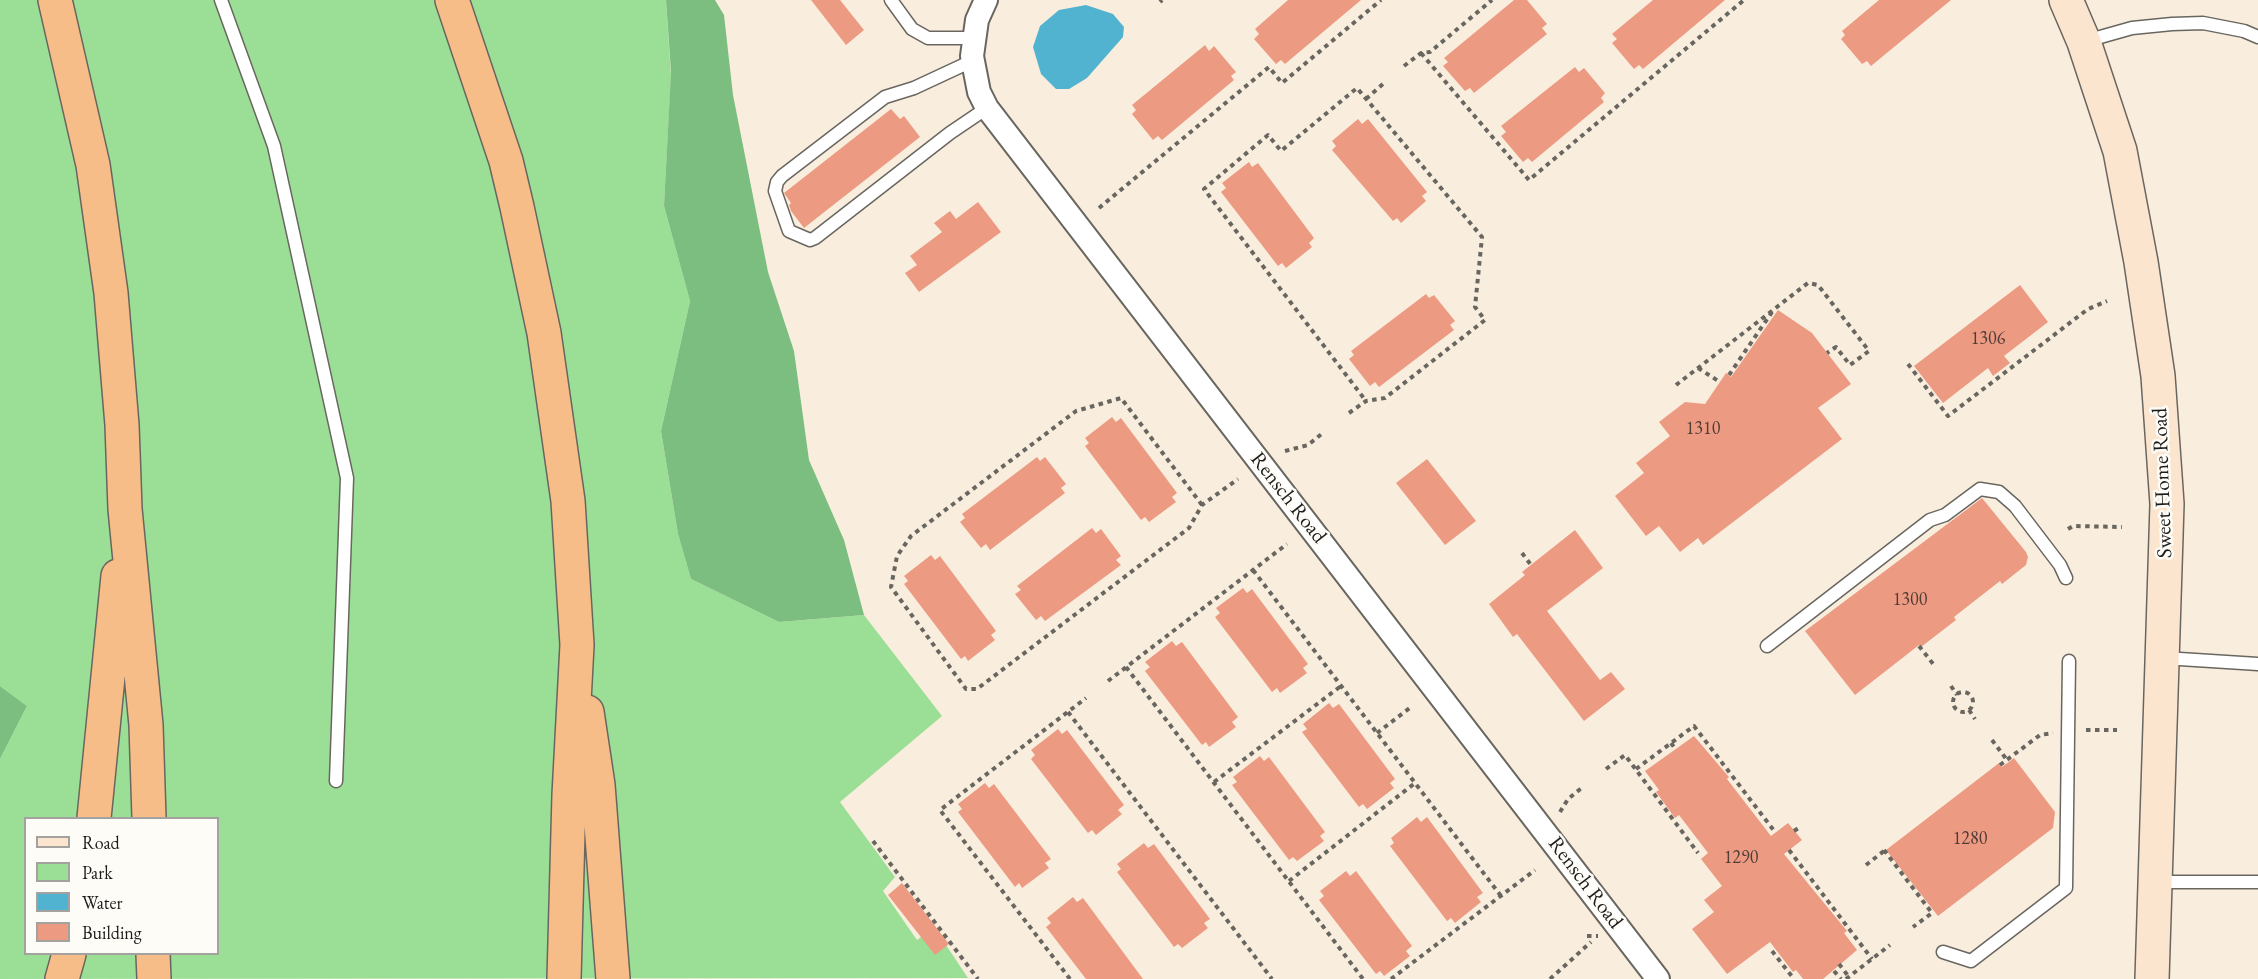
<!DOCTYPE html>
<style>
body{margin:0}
#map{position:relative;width:2258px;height:979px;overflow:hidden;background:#f9eede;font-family:"EB Garamond",serif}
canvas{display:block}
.legend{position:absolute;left:24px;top:817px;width:195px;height:138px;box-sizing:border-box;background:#fdfcf7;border:2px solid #a3a29f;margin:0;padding:8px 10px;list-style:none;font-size:18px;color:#1c1c1c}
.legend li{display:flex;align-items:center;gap:12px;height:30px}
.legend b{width:30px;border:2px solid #a3a29f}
</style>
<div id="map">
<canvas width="2258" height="979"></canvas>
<ul class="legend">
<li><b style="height:8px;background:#fce5cf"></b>Road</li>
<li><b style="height:16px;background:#9bdf97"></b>Park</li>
<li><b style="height:16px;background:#52b3d1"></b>Water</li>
<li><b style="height:16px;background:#ed9a82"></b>Building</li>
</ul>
</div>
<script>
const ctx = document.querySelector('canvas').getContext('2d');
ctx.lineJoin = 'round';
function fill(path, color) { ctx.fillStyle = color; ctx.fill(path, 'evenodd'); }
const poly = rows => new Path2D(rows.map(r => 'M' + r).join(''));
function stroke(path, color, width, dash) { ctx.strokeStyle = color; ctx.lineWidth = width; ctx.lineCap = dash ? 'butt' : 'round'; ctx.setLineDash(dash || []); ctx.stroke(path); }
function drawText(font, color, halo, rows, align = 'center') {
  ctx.font = font + ' "EB Garamond",serif'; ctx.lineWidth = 5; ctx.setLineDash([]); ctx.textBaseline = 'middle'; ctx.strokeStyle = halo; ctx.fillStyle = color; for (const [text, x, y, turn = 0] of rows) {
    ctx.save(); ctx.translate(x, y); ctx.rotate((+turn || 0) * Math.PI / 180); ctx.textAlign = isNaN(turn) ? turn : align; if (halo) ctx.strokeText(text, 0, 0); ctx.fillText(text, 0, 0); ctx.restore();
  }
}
fill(poly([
 [0,0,666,0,671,76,664,206,690,301,661,431,678,534,691,579,779,622,864,615,942,716,840,802,895,877,883,891,917,940,934,927,968,978,0,979,0,759,27,706,0,686],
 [26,818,218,818,218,954,26,954]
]), '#9bdf97');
fill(poly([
 [666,0,715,0,724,15,733,95,768,272,794,351,809,460,844,540,864,615,779,622,691,579,678,534,661,431,690,301,664,206,671,72],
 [0,686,27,706,0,759]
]), '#7cbe80');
fill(poly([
 [1086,5,1113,14,1124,27,1123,37,1087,78,1069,89,1056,89,1041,74,1033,47,1040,26,1059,10]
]), '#52b3d1');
fill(poly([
 [811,0,840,0,864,30,846,45],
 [1288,0,1361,0,1285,64,1281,60,1276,64,1254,39,1259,34,1255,29],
 [1514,0,1527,0,1547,24,1542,28,1547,34,1474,93,1470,88,1465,91,1443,66,1448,62,1444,58],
 [1653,0,1725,0,1643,69,1639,65,1634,69,1612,43,1617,39,1612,34],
 [1879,0,1951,0,1871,66,1867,61,1862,64,1841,39,1845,35,1842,31],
 [1205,45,1209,51,1214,46,1236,72,1231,76,1234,80,1162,140,1158,136,1153,140,1132,114,1136,110,1132,105],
 [1575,67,1579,72,1584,68,1605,93,1601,98,1604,102,1532,162,1528,158,1523,162,1501,136,1506,132,1501,126],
 [891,109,900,119,904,116,920,137,804,228,791,211,789,205,791,203,784,193],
 [1358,119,1362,124,1368,119,1427,192,1422,196,1426,201,1401,223,1397,218,1393,221,1332,150,1336,146,1332,141],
 [1249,162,1252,167,1258,163,1314,238,1309,243,1312,247,1286,268,1282,263,1278,266,1221,192,1226,188,1222,183],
 [978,202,1001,232,919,292,905,273,917,265,910,256,942,232,934,223,950,211,956,219],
 [2020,285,2048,322,2004,356,2010,363,1993,376,1988,368,1943,403,1914,366],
 [1426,294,1429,298,1434,295,1455,321,1450,325,1454,330,1379,387,1375,382,1370,386,1349,359,1354,355,1351,351],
 [1778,310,1812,333,1851,384,1818,408,1842,439,1703,545,1698,538,1680,552,1659,526,1646,536,1615,496,1644,473,1636,463,1670,436,1659,422,1685,402,1705,404,1726,373,1731,377],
 [1112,417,1116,422,1121,418,1177,493,1172,497,1176,502,1149,522,1145,517,1141,520,1085,446,1089,443,1085,438],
 [1037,457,1040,461,1045,457,1066,484,1061,488,1065,493,990,550,986,544,981,548,960,522,965,518,962,514],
 [1427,459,1476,521,1445,545,1396,483],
 [1982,498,2026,552,2028,557,2026,565,2002,584,2000,581,1954,617,1956,620,1921,647,1919,645,1855,695,1805,631],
 [1092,528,1096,533,1101,529,1121,556,1116,560,1121,565,1045,621,1041,616,1036,620,1015,594,1021,590,1017,586],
 [1575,530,1603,568,1547,611,1600,680,1611,672,1625,689,1584,721,1517,634,1513,637,1489,604,1525,575,1522,572],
 [931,555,935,560,940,556,996,631,991,635,995,640,968,661,965,656,961,659,904,584,908,581,904,576],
 [1243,588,1247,593,1252,589,1308,664,1303,668,1307,673,1280,693,1277,688,1272,692,1215,617,1220,613,1216,608],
 [1172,641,1176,646,1182,642,1238,717,1232,722,1236,727,1209,747,1206,742,1202,745,1145,671,1150,667,1145,662],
 [1329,703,1333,708,1339,704,1395,779,1390,783,1394,788,1367,809,1363,804,1359,807,1302,732,1307,729,1303,724],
 [1058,729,1062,734,1067,730,1124,805,1118,810,1122,814,1096,835,1092,830,1088,833,1031,759,1035,755,1031,750],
 [1694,736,1729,777,1727,779,1771,836,1788,823,1802,840,1784,854,1847,931,1844,933,1857,950,1823,979,1803,979,1796,970,1793,972,1770,942,1727,974,1692,929,1714,912,1704,900,1722,886,1701,859,1708,853,1679,815,1675,818,1656,792,1659,790,1645,771],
 [1260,756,1264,761,1269,757,1325,832,1320,836,1324,841,1297,861,1293,857,1289,860,1232,785,1237,782,1233,777],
 [2014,758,2055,812,2053,828,1938,916,1886,850,1999,763,2002,767],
 [985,783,989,788,994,784,1051,859,1045,863,1049,868,1022,888,1019,883,1015,887,958,812,962,809,958,804],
 [1417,817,1421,822,1427,817,1483,893,1477,897,1481,902,1455,923,1451,918,1447,921,1390,846,1394,843,1391,838],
 [1144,843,1148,848,1154,844,1210,919,1204,923,1208,928,1182,948,1178,944,1174,947,1117,872,1121,869,1117,864],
 [1346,871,1350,876,1356,871,1412,946,1406,951,1410,956,1384,976,1380,971,1376,974,1319,900,1324,896,1320,891],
 [902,883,949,944,935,955,888,895],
 [1073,897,1077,902,1083,898,1143,979,1086,979,1046,927,1051,923,1047,918]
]), '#ed9a82');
const lane = poly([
 [221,0,274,146,347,478,336,781],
 [891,0,912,29,928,38,972,38],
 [2086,41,2132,28,2172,24,2203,23,2244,31,2258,37],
 [972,61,914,88,885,97,782,176,777,182,775,191,789,231,810,240,815,238,950,133,987,108],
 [1767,646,1930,520,1945,515,1980,489,1999,492,2015,506,2060,565,2066,578],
 [2164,658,2258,664],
 [2157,882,2258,882],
 [1943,952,1971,961,2066,888,2069,661]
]);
const street = poly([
 [986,0,977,20,972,56,979,92,987,108,1658,979]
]);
const secondary = poly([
 [2066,0,2084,42,2120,151,2141,262,2158,376,2167,504,2152,979]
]);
const highway = poly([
 [55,0,93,165,111,293,122,425,125,509,146,725,149,818],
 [452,0,506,161,517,207,544,333,568,501,577,645,569,795,564,979],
 [587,712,598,785,613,979],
 [94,818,118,576],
 [153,954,154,979],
 [62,979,69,954]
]);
stroke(lane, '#696660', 15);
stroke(street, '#696660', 26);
stroke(secondary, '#696660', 36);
stroke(highway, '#696660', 36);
stroke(poly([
 [1160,2,1162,0],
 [1421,53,1529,180,1744,0],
 [1404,66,1421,53,1430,52,1492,0],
 [1366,99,1383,84],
 [1099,208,1269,67,1282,83,1381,0],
 [1908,364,1948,416,2088,309,2107,301],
 [1698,368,1720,382],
 [1729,375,1772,312],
 [1676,385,1808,283,1818,285,1869,351,1850,365,1836,347,1827,353],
 [1349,413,1366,401,1385,398,1485,320,1475,307,1482,237,1357,88,1281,151,1268,135,1204,189,1366,401],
 [1285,451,1308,445,1324,432],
 [1202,505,1121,398,1076,411,911,536,897,556,891,587,966,689,977,689,1189,528,1202,505,1238,479],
 [2068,529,2073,526,2122,527],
 [1522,553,1531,565],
 [1253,570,1501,896],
 [1919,646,1934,665],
 [1126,667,1363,979],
 [1108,681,1287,544],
 [1951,686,1957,695],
 '1953 702a10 10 0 1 1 20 0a10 10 0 1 1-20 0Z',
 [1969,710,1975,719],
 [1068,712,1272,979],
 [2086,730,2117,730],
 [1377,733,1411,707],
 [1992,740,2007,760],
 [1671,743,1676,750],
 [2000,765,2040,735,2053,733],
 [1606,769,1625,755,1698,853],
 [1636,769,1694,726,1775,832],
 [1214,782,1341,686],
 [1560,812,1568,799,1584,786],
 [1794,831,1800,827],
 [873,841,978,979],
 [1789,850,1872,959],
 [1884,850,1932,913,1913,927],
 [1866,865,1884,851],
 [1289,881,1415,783],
 [1587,936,1598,936],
 [1772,951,1794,979],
 [1839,964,1849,977],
 [1834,971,1841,979],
 [1070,979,940,810,1086,698],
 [1391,979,1535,870],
 [1550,979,1591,942],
 [1846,979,1890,945]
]), '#696660', 4, [4.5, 4.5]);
stroke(lane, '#fff', 12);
stroke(street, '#fff', 22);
stroke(secondary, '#fce5cf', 33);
stroke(highway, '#f7bd88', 33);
drawText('18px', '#503c36', null, [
 ["1306",1988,339],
 ["1310",1703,429],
 ["1300",1910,600],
 ["1280",1970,839],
 ["1290",1741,858]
]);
drawText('21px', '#1c1c1c', '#fdfcf7', [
 ["Sweet Home Road",2163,483,-92],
 ["Rensch Road",1288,498,52],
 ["Rensch Road",1585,883,53]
]);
</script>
